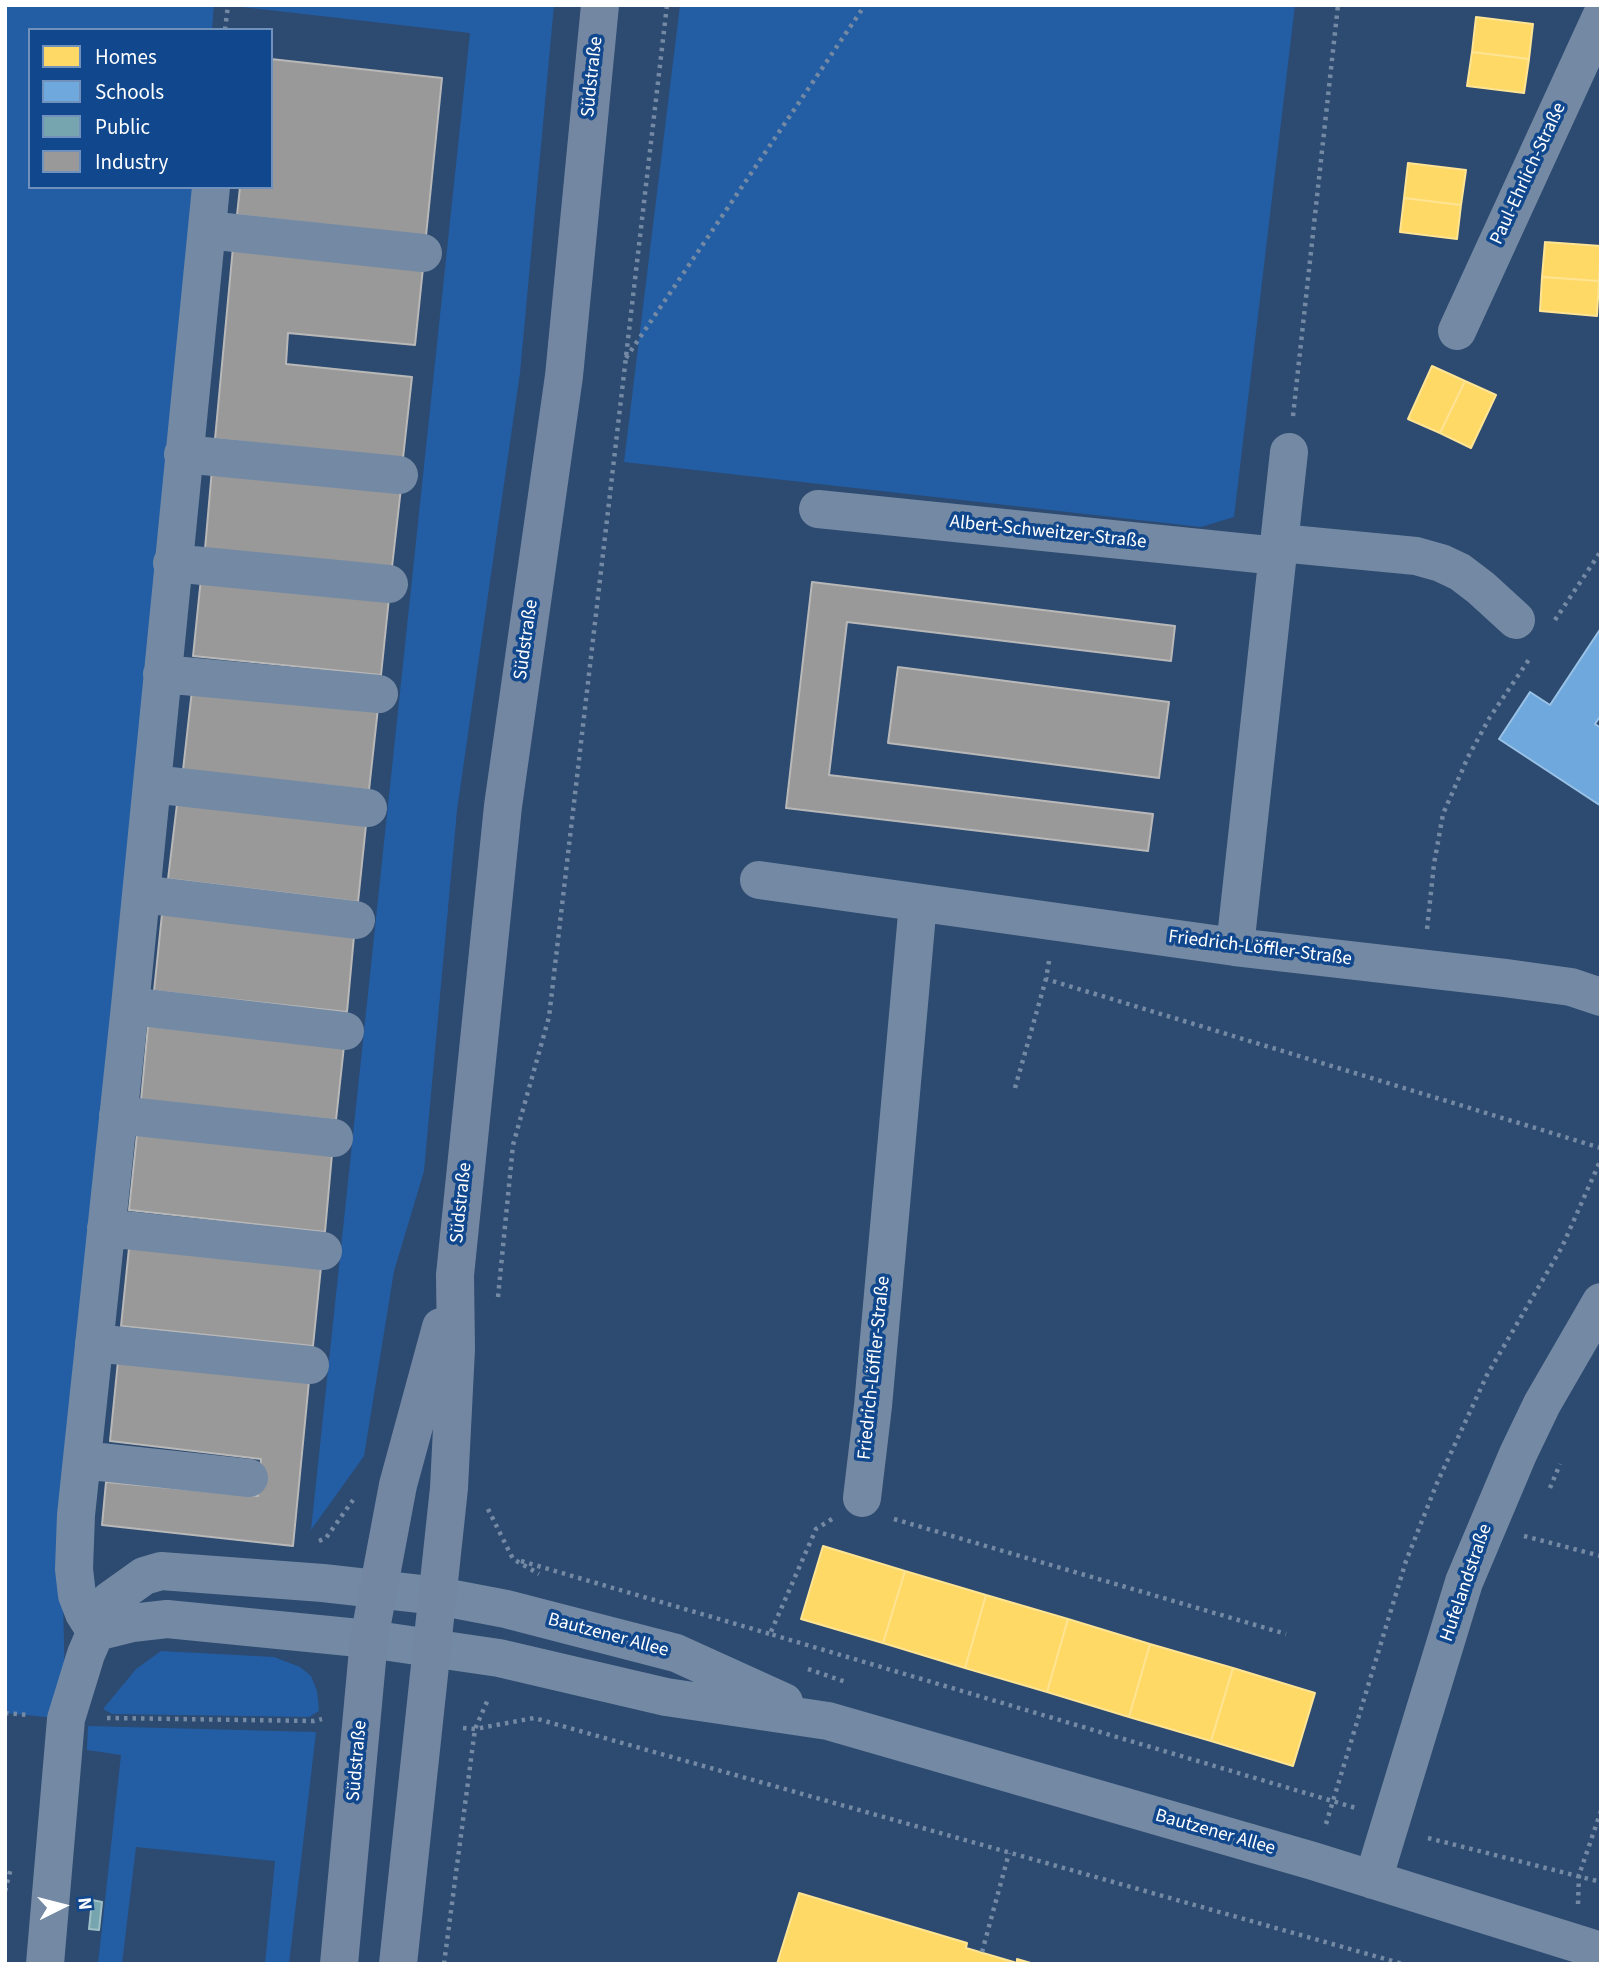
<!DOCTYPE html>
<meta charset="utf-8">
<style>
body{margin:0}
#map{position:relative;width:1606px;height:1969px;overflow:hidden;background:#2d4a70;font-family:"Source Sans 3",sans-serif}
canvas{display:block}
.frame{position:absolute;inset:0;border:7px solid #fff;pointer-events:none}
.legend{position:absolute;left:28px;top:28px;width:245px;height:161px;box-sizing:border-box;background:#10478d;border:2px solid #7091bb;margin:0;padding:9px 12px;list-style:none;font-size:21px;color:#fff}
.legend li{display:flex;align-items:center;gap:14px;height:35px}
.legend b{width:35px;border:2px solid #7091bb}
.north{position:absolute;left:28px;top:1871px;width:70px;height:70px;-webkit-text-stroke:5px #10478d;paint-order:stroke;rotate:84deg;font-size:19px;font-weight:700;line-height:28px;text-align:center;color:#fff}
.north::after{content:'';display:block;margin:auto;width:24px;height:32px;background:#fff;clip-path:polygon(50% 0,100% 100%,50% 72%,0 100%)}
</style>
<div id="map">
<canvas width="1606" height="1969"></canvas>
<div class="frame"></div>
<ul class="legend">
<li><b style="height:19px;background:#ffd966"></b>Homes</li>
<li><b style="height:19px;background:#6fa8dc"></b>Schools</li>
<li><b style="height:19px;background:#76a5af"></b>Public</li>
<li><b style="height:19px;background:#999"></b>Industry</li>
</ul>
<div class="north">N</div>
</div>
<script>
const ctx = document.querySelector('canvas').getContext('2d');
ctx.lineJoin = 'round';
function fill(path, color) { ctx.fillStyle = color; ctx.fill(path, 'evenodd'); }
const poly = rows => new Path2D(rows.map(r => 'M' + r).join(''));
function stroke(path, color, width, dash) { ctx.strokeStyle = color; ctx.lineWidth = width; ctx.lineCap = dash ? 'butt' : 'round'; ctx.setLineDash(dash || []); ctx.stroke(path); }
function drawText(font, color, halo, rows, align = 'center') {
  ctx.font = font + ' "Source Sans 3",sans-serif'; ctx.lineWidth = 7; ctx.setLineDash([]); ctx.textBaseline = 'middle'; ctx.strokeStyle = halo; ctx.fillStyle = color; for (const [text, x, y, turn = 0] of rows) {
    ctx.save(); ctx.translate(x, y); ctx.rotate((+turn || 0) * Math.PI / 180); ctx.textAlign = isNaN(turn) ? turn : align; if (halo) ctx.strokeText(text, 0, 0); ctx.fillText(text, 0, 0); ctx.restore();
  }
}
fill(poly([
 [5,5,214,5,212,30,30,30,30,187,196,187,61,1528,66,1719,5,1713],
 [225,5,554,5,520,373,457,810,424,1171,394,1271,364,1456,311,1530,470,33],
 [680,5,1295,5,1234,517,1201,527,624,462],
 [161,1651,274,1657,300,1667,311,1676,317,1691,319,1711,309,1717,112,1714,103,1709,136,1669],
 [88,1726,316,1732,289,1964,265,1964,275,1861,136,1847,122,1964,98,1964,121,1755,87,1750]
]), '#235ea4');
const homes = poly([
 [1476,17,1533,24,1529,59,1472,52,1476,17],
 [1472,52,1529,59,1524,93,1467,86,1472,52],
 [1408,163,1466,170,1461,205,1404,198,1408,163],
 [1404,198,1461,205,1457,239,1400,232,1404,198],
 [1545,242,1601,246,1599,281,1542,277,1545,242],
 [1542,277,1599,281,1597,316,1540,311,1542,277],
 [1432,366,1465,381,1440,433,1408,419,1432,366],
 [1465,381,1496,395,1471,448,1440,433,1465,381],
 [823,1546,905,1571,883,1643,801,1619,823,1546],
 [905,1571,986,1595,965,1668,883,1643,905,1571],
 [986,1595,1068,1619,1047,1692,965,1668,986,1595],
 [1068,1619,1150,1644,1129,1717,1047,1692,1068,1619],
 [1150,1644,1233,1668,1211,1741,1129,1717,1150,1644],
 [1233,1668,1315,1693,1293,1766,1211,1741,1233,1668],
 [799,1893,967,1943,966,1948,1017,1963,1017,1959,1034,1964,777,1964,799,1893]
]);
fill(homes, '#ffd966');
stroke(homes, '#ffe494', 2);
const schools = poly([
 [1601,628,1601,715,1595,724,1601,728,1601,806,1499,739,1530,692,1550,705,1601,628]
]);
fill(schools, '#6fa8dc');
stroke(schools, '#9ac2e6', 2);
const public = poly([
 [92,1900,102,1902,99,1930,89,1929,92,1900]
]);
fill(public, '#76a5af');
stroke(public, '#9fc0c7', 2);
const industry = poly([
 [271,59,442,78,426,236,237,215,240,187,271,187,271,59],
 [233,247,423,268,415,345,288,333,286,364,412,377,403,458,215,439,233,247],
 [212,469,401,488,392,567,205,549,212,469],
 [201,578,389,598,381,675,193,656,201,578],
 [812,582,1175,626,1171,661,847,622,829,775,1153,814,1148,851,786,808,812,582],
 [898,667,1169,702,1159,778,888,743,898,667],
 [192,690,378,708,369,790,183,770,192,690],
 [177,804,366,825,358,902,168,879,177,804],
 [162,914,354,936,347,1012,154,991,162,914],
 [148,1026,344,1046,336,1120,141,1100,148,1026],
 [137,1134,332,1154,325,1232,129,1210,137,1134],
 [129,1248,321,1267,313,1346,121,1326,129,1248],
 [118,1361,309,1381,293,1546,102,1525,106,1482,258,1496,261,1459,110,1441,118,1361]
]);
fill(industry, '#999');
stroke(industry, '#b8b8b8', 2);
stroke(poly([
 [225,30,228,5],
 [626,358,865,5],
 [1293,416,1338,5],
 [1555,620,1601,551],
 [1427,929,1434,864,1443,814,1468,757,1490,717,1530,658],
 [1049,961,1046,979,1601,1148],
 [1015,1088,1046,979],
 [498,1297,513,1145,549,1017,667,5],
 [1550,1488,1560,1464],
 [488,1509,513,1559,539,1574],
 [832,1519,816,1529,770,1634,1356,1808],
 [894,1519,1286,1634],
 [1524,1536,1601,1556],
 [319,1541,326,1538,353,1500],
 [521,1561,770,1634],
 [808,1669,846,1682],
 [5,1713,29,1715],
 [107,1718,314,1721,322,1719],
 [463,1728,475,1729,534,1718,1403,1964],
 [1326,1824,1406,1561,1437,1483,1487,1375,1562,1247,1601,1159],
 [1428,1838,1601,1882],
 [5,1891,11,1868],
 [1578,1904,1579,1875,1601,1811],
 [982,1952,1009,1853],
 [444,1964,475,1729,489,1697]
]), '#748aa4', 4.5, [3.5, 5]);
stroke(poly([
 [207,230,423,253],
 [1457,331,1601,17],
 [183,454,399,475],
 [818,509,1278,556],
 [1280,543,1416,556,1441,563,1460,572,1481,588,1516,620],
 [172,563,389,584],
 [162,674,379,694],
 [152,784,368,808],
 [759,880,1235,947,1505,978,1571,987,1601,997],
 [141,894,356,920],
 [1235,947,1289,452],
 [130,1006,345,1031],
 [118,1115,334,1138],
 [106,1228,323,1251],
 [94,1343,310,1365],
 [82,1460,249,1478],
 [862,1498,873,1406,918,903],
 [96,1632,132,1623,167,1619,369,1639,499,1658,666,1697,828,1721,1313,1861,1601,1951],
 [96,1632,84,1613,77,1595,74,1569,76,1515,130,1006,211,187],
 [1373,1880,1464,1582,1518,1454,1542,1404,1601,1302],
 [45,1964,66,1719,86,1654,109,1601,144,1576,161,1571,323,1583,438,1596,506,1609,676,1653,784,1702]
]), '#748aa4', 38);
stroke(poly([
 [339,1964,369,1639,398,1485,441,1327],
 [398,1964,449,1488,456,1349,455,1275,503,806,564,376,600,5]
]), '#7387a3', 38);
drawText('19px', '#fff', '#10478d', [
 ["Südstraße",593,77,-84],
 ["Paul-Ehrlich-Straße",1529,174,-65],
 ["Albert-Schweitzer-Straße",1048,533,6],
 ["Südstraße",527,640,-82],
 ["Friedrich-Löffler-Straße",1260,949,7],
 ["Südstraße",462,1203,-84],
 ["Friedrich-Löffler-Straße",875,1368,-84],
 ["Hufelandstraße",1467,1583,-71],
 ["Bautzener Allee",608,1636,15],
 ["Südstraße",358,1761,-85],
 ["Bautzener Allee",1215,1833,16]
]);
</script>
